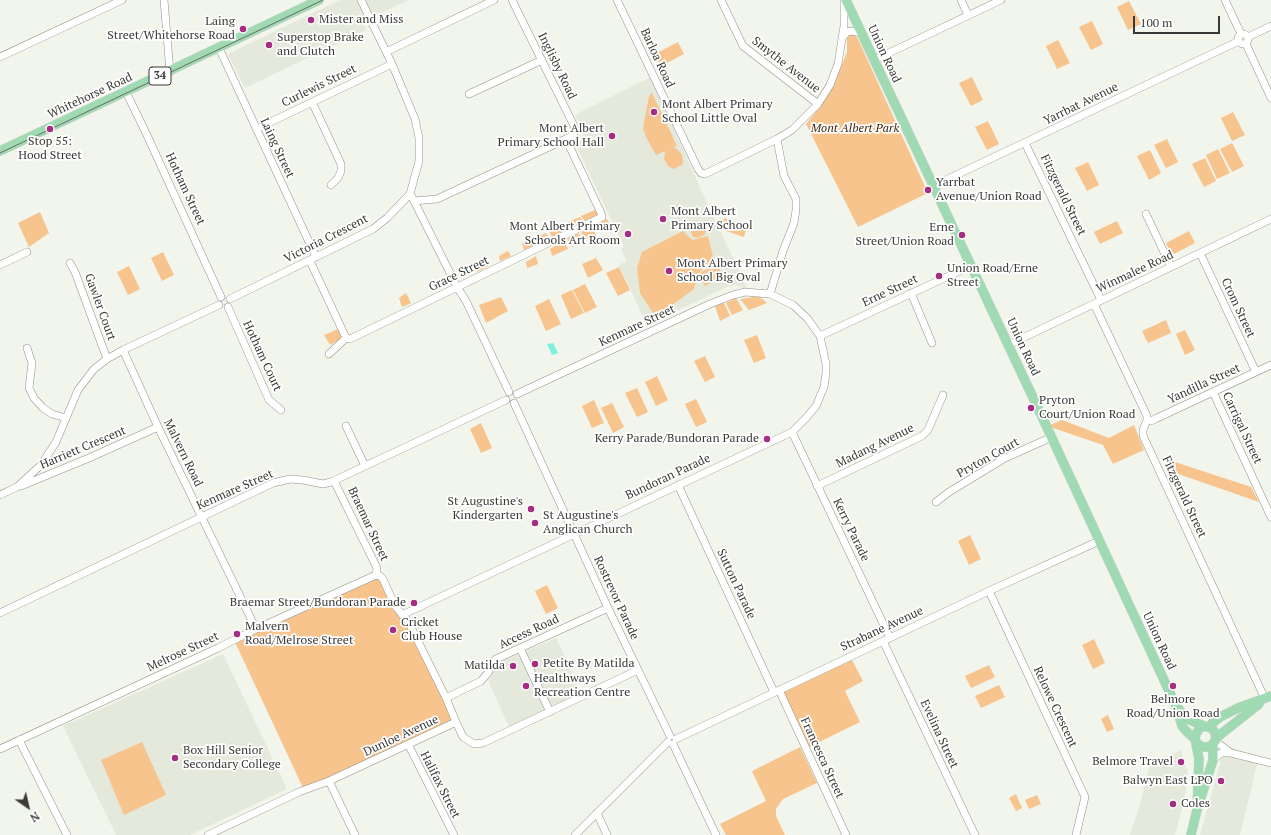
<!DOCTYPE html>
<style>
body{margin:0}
#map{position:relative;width:1271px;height:835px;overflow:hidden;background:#f2f5ec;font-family:"PT Serif",serif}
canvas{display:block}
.north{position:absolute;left:8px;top:787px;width:40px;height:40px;-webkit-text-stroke:3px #fff;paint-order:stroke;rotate:146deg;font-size:11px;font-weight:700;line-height:16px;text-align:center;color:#393a37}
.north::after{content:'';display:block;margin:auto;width:14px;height:18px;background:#393a37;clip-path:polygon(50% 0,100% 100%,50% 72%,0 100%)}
.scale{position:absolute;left:1133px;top:16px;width:87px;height:18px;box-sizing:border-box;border:2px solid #393a37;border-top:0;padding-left:5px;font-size:12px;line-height:14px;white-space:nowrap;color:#393a37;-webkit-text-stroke:3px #fff;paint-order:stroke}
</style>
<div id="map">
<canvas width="1271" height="835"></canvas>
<div class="north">N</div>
<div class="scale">100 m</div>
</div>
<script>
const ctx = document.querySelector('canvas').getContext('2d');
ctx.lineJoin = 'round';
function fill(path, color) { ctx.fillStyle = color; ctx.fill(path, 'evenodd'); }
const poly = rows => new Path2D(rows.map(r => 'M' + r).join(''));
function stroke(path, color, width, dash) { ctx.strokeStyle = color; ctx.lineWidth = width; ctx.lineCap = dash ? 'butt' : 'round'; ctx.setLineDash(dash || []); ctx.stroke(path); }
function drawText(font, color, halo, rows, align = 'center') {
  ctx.font = font + ' "PT Serif",serif'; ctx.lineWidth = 3.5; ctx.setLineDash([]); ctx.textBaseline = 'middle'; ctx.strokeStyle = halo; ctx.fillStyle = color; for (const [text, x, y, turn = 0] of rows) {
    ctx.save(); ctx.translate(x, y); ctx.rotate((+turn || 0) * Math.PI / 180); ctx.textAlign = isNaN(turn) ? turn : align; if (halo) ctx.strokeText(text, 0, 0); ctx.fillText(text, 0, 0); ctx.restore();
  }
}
fill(poly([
 [340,0,409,0,362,22,366,30,245,88,228,54],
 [651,77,701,190,748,290,736,285,729,286,647,325,619,265,627,261,621,249,624,247,576,145,582,139,584,134,575,115],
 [556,638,581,692,509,727,489,683,495,664],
 [223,654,287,789,190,835,116,835,63,726],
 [1225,746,1259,756,1240,835,1200,835],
 [1181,750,1188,773,1184,801,1175,835,1130,835,1140,804,1149,767]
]), '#e4e9db');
fill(poly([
 [1129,1,1141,24,1128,30,1117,7],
 [1092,21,1103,44,1091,50,1079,27],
 [854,33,858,39,928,193,858,227,806,124,820,107,832,89,847,52,847,37],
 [1058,40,1070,63,1057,69,1046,46],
 [678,42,684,54,661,66,655,54],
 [972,77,983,100,971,106,959,83],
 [652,93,677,146,673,147,678,150,682,155,683,164,674,169,668,166,664,159,665,151,656,155,646,137,643,128,649,96],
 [1233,112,1245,135,1232,141,1221,118],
 [988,121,999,144,987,150,975,127],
 [1167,139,1178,162,1166,168,1154,145],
 [1232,143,1244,166,1232,172,1220,149],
 [1218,149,1230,173,1217,179,1206,155],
 [1150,150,1161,173,1149,180,1137,156],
 [1205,158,1216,181,1204,187,1192,164],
 [1088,162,1099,185,1087,191,1075,168],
 [595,210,598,216,585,221,581,216],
 [40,212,49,233,29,247,18,223],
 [580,217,583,222,570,228,568,222],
 [724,218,747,226,744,237,720,229],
 [607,219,611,226,598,232,595,225],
 [1117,221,1123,233,1100,244,1094,232],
 [566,224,568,229,552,237,549,231],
 [700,224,703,224,707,230,704,235,698,238,693,237,691,232,693,228],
 [592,226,596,235,585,240,581,232],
 [683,231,692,240,708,236,713,257,699,273,717,264,723,276,705,286,698,274,694,289,669,307,653,313,640,293,637,268,642,252],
 [1189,231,1195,243,1172,255,1166,243],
 [546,233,550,239,540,244,537,237],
 [579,233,582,241,572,247,567,239],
 [532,239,535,245,524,250,522,243],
 [564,241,568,249,552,256,550,249],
 [508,251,511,256,500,261,499,256],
 [163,252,174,275,162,281,151,258],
 [536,256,538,264,527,268,526,262],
 [596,258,603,270,588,278,582,264],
 [486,261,488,266,478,272,475,266],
 [129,266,140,289,128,295,117,272],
 [619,267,630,290,618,296,606,273],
 [585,284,597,307,585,313,573,290],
 [572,290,584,313,571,319,561,295],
 [406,293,411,303,402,307,399,298],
 [759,296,767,303,749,310,740,299],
 [501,297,508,311,486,323,479,305],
 [736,298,743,310,732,315,726,303],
 [549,299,561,324,546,331,535,306],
 [724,303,730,316,720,321,715,306],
 [1166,320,1171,333,1148,343,1142,331],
 [338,329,342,338,330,345,324,335],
 [1185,330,1195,350,1185,355,1176,334],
 [757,335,766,358,754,363,744,340],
 [705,356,715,377,705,382,694,361],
 [657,376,668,400,656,406,645,382],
 [637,388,648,412,637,417,625,393],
 [696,399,707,422,696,427,685,404],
 [594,400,604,423,592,428,582,406],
 [612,403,624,427,613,433,601,408],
 [1062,420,1109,438,1134,425,1144,450,1113,464,1103,445,1053,428,1050,425],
 [481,423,492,448,481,453,470,429],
 [1160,457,1251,487,1259,502,1167,470],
 [970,535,981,559,969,565,958,541],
 [376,575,383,579,456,722,304,790,234,640],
 [547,585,558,608,546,614,535,591],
 [1094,639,1105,663,1093,669,1082,645],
 [852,660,863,681,845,691,860,722,809,747,784,692],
 [989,665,995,677,971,688,965,676],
 [999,685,1005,697,981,708,975,696],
 [1108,715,1114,729,1107,732,1101,719],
 [142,742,166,795,124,815,101,760],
 [800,747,817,783,783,799,776,809,776,816,785,835,726,835,720,824,766,801,752,771],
 [1016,794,1022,808,1016,811,1009,798],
 [1037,795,1041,804,1029,809,1025,800]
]), '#f8c48d');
fill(poly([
 [553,343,558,353,552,355,547,344]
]), '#7ef1de');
const minor = poly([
 [164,0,170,72],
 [617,0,698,169,701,173,705,174,777,139,792,130,818,104,830,85,838,64,844,26,844,0],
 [721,0,743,46,818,104],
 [961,0,968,15],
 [1225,0,1241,34],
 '1238 39a5 5 0 1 1 10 0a5 5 0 1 1-10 0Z',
 [843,37,847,32,851,31,857,32,862,34],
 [1248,37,1271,26],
 [1246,44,1271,98],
 [219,48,316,257],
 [386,52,494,0],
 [0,57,122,0],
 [874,60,1001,0],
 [126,92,146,133,221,297],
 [469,94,542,60],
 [312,102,341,164,341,171,338,178,331,185],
 [256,129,392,64],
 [1025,143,1101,300],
 [933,186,1239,41],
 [412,197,457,287,466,301,509,392],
 [414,201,437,199,566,139,572,136,575,132,575,128,512,0],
 [1146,214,1171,267],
 [1200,253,1256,372],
 [310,261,346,338],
 [70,263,75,272,107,359],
 [0,265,27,252],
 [911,293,932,343],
 [770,294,783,251,794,223,796,210,796,199,784,176,777,139],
 [230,299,373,229,387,218,410,194,419,161,419,138,415,119,392,64,361,0],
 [1094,304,1147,416,1147,420,1143,430,1143,435,1145,440,1265,699],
 [228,307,269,400,281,410],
 [820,336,970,266],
 [1008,345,1271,219],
 [27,348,32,363,29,388,34,398,43,408,52,414,66,418],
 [123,350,158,427,256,629],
 [329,354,346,338,350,339,602,217,601,213,566,139],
 [1213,392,1271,517],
 [514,403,608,608,670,736],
 [1147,420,1151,421,1155,419,1271,365],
 [346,426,365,466],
 [792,432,890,638],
 [334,481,377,568,376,575],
 [678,485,774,692],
 [21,486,89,458,158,427],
 [817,486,922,436,928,430,943,395],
 [0,495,17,487,41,465,56,442,78,390,94,369,107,359,123,350,219,305],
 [936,502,949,492,1005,458,1052,437],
 [376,575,380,576,383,579,395,606,408,621,446,698,456,722],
 [989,591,1085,797,1076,835],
 [0,613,273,483,290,479,303,480,323,484,331,482,506,400],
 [402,615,792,432,806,418,816,406,824,387,826,373,826,364,820,336,807,318,793,305,770,294,745,292,733,295,710,304,517,394],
 [883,641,975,835],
 [520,648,550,712],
 [779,690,846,835],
 [446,698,481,681,488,673,492,663,496,659,608,608],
 [676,739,989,591,1099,541],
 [19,740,67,835],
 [1215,741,1231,753],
 [408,744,454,835],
 [673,744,716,835],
 [0,749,218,648,256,629,376,575],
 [1213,760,1221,753,1231,753,1271,763],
 [329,781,355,835],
 [597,813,607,835],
 [208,835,299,792,329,781,456,722,463,737,474,744,483,743,638,670],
 [575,835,668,742]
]);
const major = poly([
 [846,0,1044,421,1176,706,1182,726,1186,731,1195,739],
 [0,151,319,0],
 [1178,708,1187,719,1204,726],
 [1208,727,1220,717,1238,708,1271,696],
 [1216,738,1259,704],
 [1196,742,1202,747,1206,747,1211,746,1216,740,1215,732,1211,728,1204,726,1199,729,1196,734,1195,739,1199,759,1197,810],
 [1191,835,1197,810,1213,760,1213,744]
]);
stroke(minor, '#8f928a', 8);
stroke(major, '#d3d4d3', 10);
stroke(minor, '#fff', 7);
stroke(major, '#9fdab3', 9);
stroke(poly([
 [0,153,323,0]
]), '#6a6b67', 1);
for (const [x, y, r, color] of [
 [311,20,4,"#a62d82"],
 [243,29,4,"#a62d82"],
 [269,45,4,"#a62d82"],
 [654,112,4,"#a62d82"],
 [50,129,4,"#a62d82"],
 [612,136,4,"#a62d82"],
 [928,190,4,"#a62d82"],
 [663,219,4,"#a62d82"],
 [628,234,4,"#a62d82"],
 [962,235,4,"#a62d82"],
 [669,271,4,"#a62d82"],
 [939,276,4,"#a62d82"],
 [1031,408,4,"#a62d82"],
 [767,439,4,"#a62d82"],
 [531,509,4,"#a62d82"],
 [535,523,4,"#a62d82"],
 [414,603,4,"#a62d82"],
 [393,630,4,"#a62d82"],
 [237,634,4,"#a62d82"],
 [535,664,4,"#a62d82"],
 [513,666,4,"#a62d82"],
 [526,686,4,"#a62d82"],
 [1173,686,4,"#a62d82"],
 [175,758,4,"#a62d82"],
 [1181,762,4,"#a62d82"],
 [1221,781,4,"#a62d82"],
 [1173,804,4,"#a62d82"]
]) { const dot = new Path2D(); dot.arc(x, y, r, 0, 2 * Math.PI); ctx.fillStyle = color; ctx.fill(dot); stroke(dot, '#fff', 1.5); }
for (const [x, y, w] of [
 [160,76,22]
]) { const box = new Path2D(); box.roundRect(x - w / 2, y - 9, w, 18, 3); ctx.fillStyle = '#fff'; ctx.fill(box); stroke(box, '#393a37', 1); }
drawText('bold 11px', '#393a37', null, [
 ["34",160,76]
]);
drawText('12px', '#393a37', '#fff', [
 ["Mister and Miss",319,20],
 ["Laing",235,22,"right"],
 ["Street/Whitehorse Road",235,36,"right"],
 ["Superstop Brake",277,38],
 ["and Clutch",277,52],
 ["Mont Albert Primary",662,105],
 ["School Little Oval",662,119],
 ["Mont Albert",604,129,"right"],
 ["Primary School Hall",604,143,"right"],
 ["Stop 55:",50,142,"center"],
 ["Hood Street",50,156,"center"],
 ["Yarrbat",936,183],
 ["Avenue/Union Road",936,197],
 ["Mont Albert",671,212],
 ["Primary School",671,226],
 ["Mont Albert Primary",620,227,"right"],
 ["Schools Art Room",620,241,"right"],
 ["Erne",954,228,"right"],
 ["Street/Union Road",954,242,"right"],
 ["Mont Albert Primary",677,264],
 ["School Big Oval",677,278],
 ["Union Road/Erne",947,269],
 ["Street",947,283],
 ["Pryton",1039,401],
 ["Court/Union Road",1039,415],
 ["Kerry Parade/Bundoran Parade",759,439,"right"],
 ["St Augustine's",523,502,"right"],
 ["Kindergarten",523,516,"right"],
 ["St Augustine's",543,516],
 ["Anglican Church",543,530],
 ["Braemar Street/Bundoran Parade",406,603,"right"],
 ["Cricket",401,623],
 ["Club House",401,637],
 ["Malvern",245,627],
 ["Road/Melrose Street",245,641],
 ["Petite By Matilda",543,664],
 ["Matilda",505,666,"right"],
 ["Healthways",534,679],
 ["Recreation Centre",534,693],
 ["Belmore",1173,700,"center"],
 ["Road/Union Road",1173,714,"center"],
 ["Box Hill Senior",183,751],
 ["Secondary College",183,765],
 ["Belmore Travel",1173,762,"right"],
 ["Balwyn East LPO",1213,781,"right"],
 ["Coles",1181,804]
], 'left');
drawText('12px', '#393a37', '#fff', [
 ["Union Road",884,54,65],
 ["Barloa Road",657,58,65],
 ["Smythe Avenue",786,65,38],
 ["Inglisby Road",557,66,64],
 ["Curlewis Street",319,86,-26],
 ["Whitehorse Road",90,96,-25],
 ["Yarrbat Avenue",1081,104,-26],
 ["Laing Street",277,148,65],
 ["Hotham Street",185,189,65],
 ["Fitzgerald Street",1063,195,64],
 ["Victoria Crescent",326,239,-27],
 ["Winmalee Road",1135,272,-25],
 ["Grace Street",459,274,-26],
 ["Erne Street",890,291,-25],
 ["Gawler Court",100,307,70],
 ["Crom Street",1238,308,65],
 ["Kenmare Street",637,326,-25],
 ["Union Road",1023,347,65],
 ["Hotham Court",262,356,65],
 ["Yandilla Street",1204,384,-25],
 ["Carrigal Street",1242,428,65],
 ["Madang Avenue",875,446,-26],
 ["Harriett Crescent",83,448,-23],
 ["Malvern Road",183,453,64],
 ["Pryton Court",988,458,-29],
 ["Bundoran Parade",668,477,-25],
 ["Kenmare Street",235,490,-24],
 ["Fitzgerald Street",1184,497,65],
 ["Braemar Street",368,524,65],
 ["Kerry Parade",851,530,64],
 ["Sutton Parade",736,584,65],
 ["Rostrevor Parade",616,598,65],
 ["Strabane Avenue",882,629,-25],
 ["Access Road",529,632,-25],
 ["Union Road",1159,641,65],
 ["Melrose Street",183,652,-25],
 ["Relowe Crescent",1055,707,65],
 ["Evelina Street",939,734,65],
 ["Dunloe Avenue",401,736,-25],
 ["Francesca Street",822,758,65],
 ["Halifax Street",440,785,63]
]);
drawText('italic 12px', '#40280a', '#fff', [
 ["Mont Albert Park",855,129]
]);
</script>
